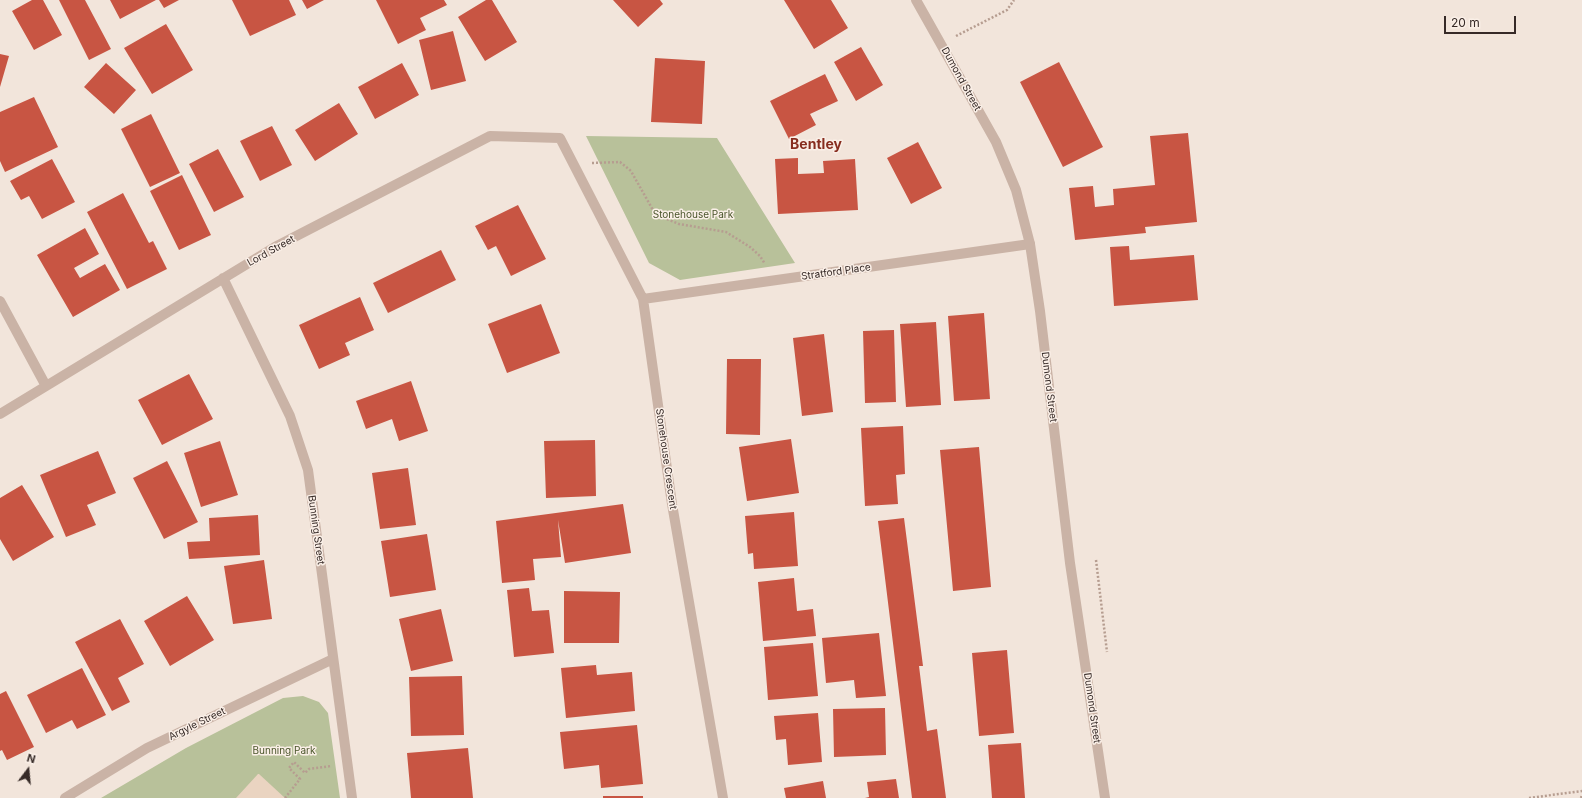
<!DOCTYPE html>
<style>
body{margin:0}
#map{position:relative;width:1582px;height:798px;overflow:hidden;background:#f2e5db;font-family:Inter,sans-serif}
canvas{display:block}
.north{position:absolute;left:8px;top:750px;width:40px;height:40px;-webkit-text-stroke:3px #faefe7;paint-order:stroke;rotate:16deg;font-size:11px;font-weight:700;line-height:16px;text-align:center;color:#362a27}
.north::after{content:'';display:block;margin:auto;width:14px;height:18px;background:#362a27;clip-path:polygon(50% 0,100% 100%,50% 72%,0 100%)}
.scale{position:absolute;left:1444px;top:16px;width:72px;height:18px;box-sizing:border-box;border:2px solid #362a27;border-top:0;padding-left:5px;font-size:12px;line-height:14px;white-space:nowrap;color:#362a27;-webkit-text-stroke:3px #faefe7;paint-order:stroke}
</style>
<div id="map">
<canvas width="1582" height="798"></canvas>
<div class="north">N</div>
<div class="scale">20 m</div>
</div>
<script>
const ctx = document.querySelector('canvas').getContext('2d');
ctx.lineJoin = 'round';
function fill(path, color) { ctx.fillStyle = color; ctx.fill(path, 'evenodd'); }
const poly = rows => new Path2D(rows.map(r => 'M' + r).join(''));
function stroke(path, color, width, dash) { ctx.strokeStyle = color; ctx.lineWidth = width; ctx.lineCap = dash ? 'butt' : 'round'; ctx.setLineDash(dash || []); ctx.stroke(path); }
function drawText(font, color, halo, rows, align = 'center') {
  ctx.font = font + ' Inter,sans-serif'; ctx.lineWidth = 3; ctx.setLineDash([]); ctx.textBaseline = 'middle'; ctx.strokeStyle = halo; ctx.fillStyle = color; for (const [text, x, y, turn = 0] of rows) {
    ctx.save(); ctx.translate(x, y); ctx.rotate((+turn || 0) * Math.PI / 180); ctx.textAlign = isNaN(turn) ? turn : align; if (halo) ctx.strokeText(text, 0, 0); ctx.fillText(text, 0, 0); ctx.restore();
  }
}
fill(poly([
 [586,136,717,138,795,263,680,280,649,263],
 [303,696,319,702,328,713,340,798,101,798,186,748,283,698]
]), '#b8c19a');
fill(poly([
 [258,774,259,774,285,798,236,798]
]), '#ead4c1');
fill(poly([
 [32,0,43,0,62,35,34,50,12,11],
 [59,0,85,0,111,49,89,60],
 [110,0,156,0,120,19],
 [159,0,179,0,164,8],
 [232,0,289,0,296,15,250,36],
 [302,0,324,0,307,9],
 [376,0,444,0,447,5,420,18,426,30,398,44],
 [486,0,492,0,517,42,485,61,458,17],
 [613,0,660,0,663,4,638,27],
 [784,0,831,0,848,28,814,49],
 [166,24,193,70,152,94,124,48],
 [453,31,466,81,431,90,419,40],
 [861,47,883,85,856,101,834,62],
 [0,54,9,56,0,87],
 [655,58,705,61,702,124,651,122],
 [1059,62,1103,147,1063,167,1020,82],
 [106,63,136,90,114,114,84,87],
 [402,63,419,95,375,119,358,87],
 [825,74,838,101,810,114,816,125,789,139,770,101],
 [34,97,58,147,5,172,0,161,0,112],
 [339,103,358,134,315,161,295,130],
 [151,114,180,173,150,187,121,129],
 [272,126,292,165,260,181,240,141],
 [1188,133,1197,222,1145,227,1146,233,1075,240,1069,188,1093,186,1095,207,1114,205,1113,189,1155,185,1150,136],
 [918,142,942,188,911,204,887,158],
 [218,149,244,197,214,212,189,164],
 [798,158,798,174,824,173,823,161,855,159,858,210,778,214,775,159],
 [52,159,75,202,42,219,29,196,21,200,10,181],
 [182,175,211,235,179,250,150,191],
 [123,193,149,243,153,241,167,269,127,289,87,212],
 [518,205,546,259,511,276,496,246,488,250,475,226],
 [85,228,99,254,74,268,80,278,105,264,120,290,73,317,37,255],
 [1129,246,1130,260,1194,255,1198,300,1114,306,1110,247],
 [441,250,456,280,388,313,373,283],
 [360,297,374,330,345,343,350,355,319,369,299,325],
 [541,304,560,353,507,373,488,324],
 [984,313,990,399,954,401,948,316],
 [936,322,941,405,906,407,900,324],
 [894,330,896,402,865,403,863,331],
 [824,334,833,412,802,416,793,338],
 [727,359,761,359,760,435,726,434],
 [189,374,213,419,162,445,138,400],
 [411,381,428,431,399,441,392,419,366,429,356,401],
 [903,426,905,474,896,475,898,504,865,506,861,428],
 [791,439,799,493,747,501,739,447],
 [595,440,596,496,546,498,544,441],
 [220,441,238,495,201,507,184,453],
 [979,447,991,587,953,591,940,450],
 [98,451,116,493,87,505,96,525,66,537,40,475],
 [167,461,198,522,164,539,133,478],
 [408,468,416,525,380,529,372,473],
 [22,485,54,537,13,561,0,539,0,498],
 [623,504,631,553,565,563,558,520,561,557,533,559,535,580,502,583,496,521],
 [794,512,798,566,754,569,753,553,748,554,745,516],
 [258,515,260,555,189,559,187,542,210,541,209,518],
 [904,518,923,666,919,666,927,731,937,729,946,798,912,798,878,521],
 [427,534,436,590,390,597,381,541],
 [264,560,272,619,233,624,224,566],
 [794,578,797,611,813,609,816,636,763,641,758,582],
 [529,588,532,611,549,610,554,653,514,657,507,590],
 [564,591,620,592,619,643,564,643],
 [187,596,214,640,170,666,144,621],
 [441,609,453,661,411,671,399,619],
 [120,619,144,664,118,678,130,702,112,711,75,642],
 [879,633,886,696,856,698,854,680,826,683,822,638],
 [813,643,818,696,768,700,764,647],
 [1007,650,1014,733,979,736,972,653],
 [596,665,597,675,632,672,635,711,566,718,561,668],
 [82,668,106,715,77,729,72,720,46,733,27,695],
 [462,676,464,735,411,736,409,677],
 [6,691,34,747,7,760,2,750,0,751,0,694],
 [885,708,886,755,834,757,833,709],
 [818,713,822,762,788,765,786,739,776,740,774,716],
 [637,725,643,784,601,788,599,765,564,769,560,732],
 [1021,743,1025,798,992,798,988,745],
 [468,748,473,798,411,798,407,753],
 [896,779,899,798,865,798,869,797,867,782],
 [823,781,826,798,786,798,784,788],
 [603,796,643,796,643,798,603,798]
]), '#c85543');
stroke(poly([
 [956,36,1007,10,1014,0],
 [592,163,620,162,631,171,654,212,667,219,679,224,726,232,750,247,760,256,765,264],
 [1096,560,1107,652],
 [285,798,300,779,289,768,294,762,305,773,309,769,331,766],
 [1529,798,1582,791],
 [1581,798,1582,795]
]), '#b69d90', 2.5, [2, 2]);
stroke(poly([
 [223,278,290,416,308,470,352,798],
 [643,299,1030,244],
 [0,301,46,386],
 [0,414,275,247,490,136,560,138,643,299,672,504,723,798],
 [65,798,147,748,333,659]
]), '#cab3a6', 10);
stroke(poly([
 [916,0,996,142,1016,190,1030,244,1040,311,1070,563,1105,798]
]), '#cab3a6', 10);
drawText('10px', '#362a27', '#faefe7', [
 ["Dumond Street",961,79,61],
 ["Lord Street",271,251,-29],
 ["Stratford Place",836,272,-8],
 ["Dumond Street",1049,387,83],
 ["Stonehouse Crescent",666,459,82],
 ["Bunning Street",316,530,82],
 ["Dumond Street",1092,708,82],
 ["Argyle Street",197,724,-26]
]);
drawText('10px', '#4a552b', '#faefe7', [
 ["Stonehouse Park",693,215],
 ["Bunning Park",284,751]
]);
drawText('bold 14px', '#872d1f', '#faefe7', [
 ["Bentley",816,145]
]);
</script>
